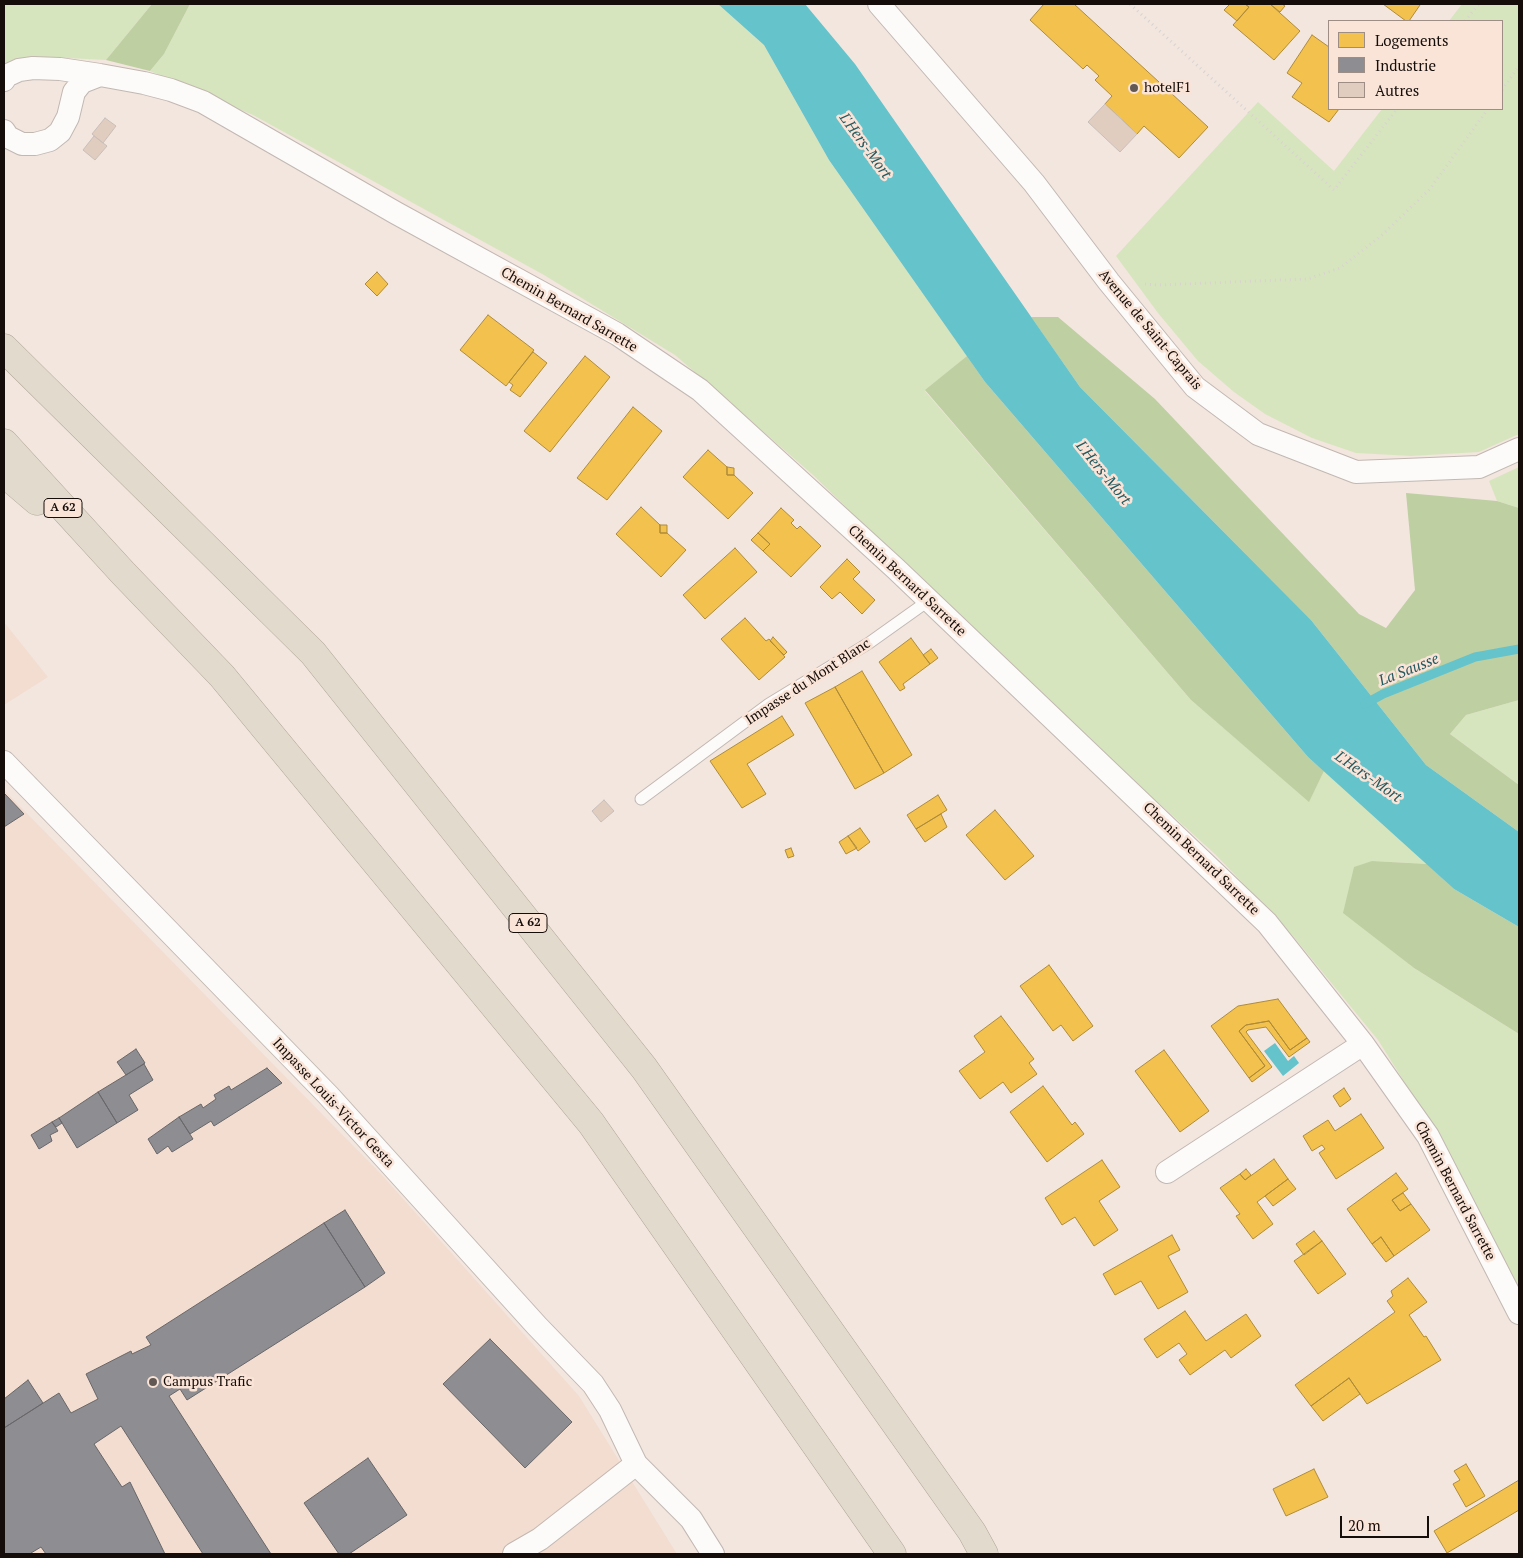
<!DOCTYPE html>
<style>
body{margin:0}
#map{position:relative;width:1523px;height:1558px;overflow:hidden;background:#f2e6df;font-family:"PT Serif",serif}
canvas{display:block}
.frame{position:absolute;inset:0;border:5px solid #140d09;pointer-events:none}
.legend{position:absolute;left:1328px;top:20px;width:175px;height:90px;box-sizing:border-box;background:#fae3d7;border:1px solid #9e8d85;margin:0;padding:6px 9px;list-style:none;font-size:15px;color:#140d09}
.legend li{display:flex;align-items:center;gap:10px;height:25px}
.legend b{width:25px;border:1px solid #9e8d85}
.scale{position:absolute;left:1340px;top:1516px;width:89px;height:22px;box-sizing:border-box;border:2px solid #140d09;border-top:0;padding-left:6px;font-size:15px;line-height:18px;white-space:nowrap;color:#140d09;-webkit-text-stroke:4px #fae3d7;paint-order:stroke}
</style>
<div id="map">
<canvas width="1523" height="1558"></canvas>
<div class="frame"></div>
<ul class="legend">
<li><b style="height:14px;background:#f2c14e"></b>Logements</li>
<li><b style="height:14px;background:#8d8d92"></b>Industrie</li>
<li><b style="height:14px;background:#e1ccc0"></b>Autres</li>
</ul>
<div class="scale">20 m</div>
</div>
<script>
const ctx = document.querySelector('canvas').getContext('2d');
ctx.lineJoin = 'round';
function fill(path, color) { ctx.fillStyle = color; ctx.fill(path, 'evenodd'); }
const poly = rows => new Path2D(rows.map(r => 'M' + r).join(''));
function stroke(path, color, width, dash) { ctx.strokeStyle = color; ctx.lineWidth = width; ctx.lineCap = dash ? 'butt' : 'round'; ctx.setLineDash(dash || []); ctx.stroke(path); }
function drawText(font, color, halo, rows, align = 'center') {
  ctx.font = font + ' "PT Serif",serif'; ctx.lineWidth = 5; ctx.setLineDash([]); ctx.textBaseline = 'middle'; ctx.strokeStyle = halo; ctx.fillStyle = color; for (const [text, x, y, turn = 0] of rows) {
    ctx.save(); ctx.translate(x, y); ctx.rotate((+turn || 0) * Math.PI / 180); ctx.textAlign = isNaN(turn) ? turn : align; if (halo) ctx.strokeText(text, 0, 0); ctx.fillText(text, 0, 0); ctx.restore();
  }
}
fill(poly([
 [4,622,48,677,4,705],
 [4,790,381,1174,579,1396,677,1554,4,1554]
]), '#f3ddd1');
fill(poly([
 [4,4,152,4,106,60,48,57,14,59,4,64],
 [190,4,718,4,764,45,829,160,967,356,925,391,1191,700,1309,801,1324,771,1427,864,1372,861,1344,912,1414,968,1519,1034,1519,1293,1444,1145,1378,1040,1292,935,1216,855,1028,685,813,475,675,355,544,275,253,115,150,71,164,54],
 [1462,4,1519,4,1519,434,1479,452,1411,456,1356,453,1312,438,1265,414,1234,392,1198,361,1158,313,1116,256,1258,102,1334,171,1382,109,1502,109,1502,21,1449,21],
 [1519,467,1519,508,1497,501,1489,481],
 [1519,700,1519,785,1450,734,1466,715]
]), '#d7e5be');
fill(poly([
 [152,4,190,4,164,54,150,71,106,60],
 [1031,317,1058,317,1155,399,1359,614,1386,628,1415,590,1406,493,1497,501,1519,508,1519,700,1466,715,1450,734,1519,785,1519,832,1426,765,1311,620,1080,387],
 [967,356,985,382,1308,757,1324,771,1309,802,1191,700,925,390],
 [1372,861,1427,864,1454,889,1519,927,1519,1034,1414,968,1343,913,1354,867]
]), '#becfa2');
fill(poly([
 [718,4,805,4,855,64,1080,387,1311,620,1426,765,1519,832,1519,927,1454,889,1308,757,985,382,829,160,764,45],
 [1275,1043,1288,1061,1294,1056,1299,1063,1283,1076,1264,1051]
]), '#64c3cb');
const homes = poly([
 [1044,4,1074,4,1208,127,1179,158,1144,126,1137,134,1105,104,1112,96,1095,80,1099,76,1087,65,1083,69,1030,20,1044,4],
 [1230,4,1245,4,1249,7,1237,21,1224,10,1230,4],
 [1245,4,1270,4,1300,31,1274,60,1233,25,1249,7,1245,4],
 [1270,4,1282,4,1285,6,1280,12,1270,4],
 [1383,4,1418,4,1420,5,1409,21,1406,21,1383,4],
 [1312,35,1329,47,1329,109,1339,109,1329,122,1292,97,1302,83,1287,73,1312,35],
 [377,272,388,284,377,296,365,284,377,272],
 [488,315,534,350,506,386,460,350,488,315],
 [533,352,547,363,520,397,510,390,513,385,509,382,533,352],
 [585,356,610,377,550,452,524,431,585,356],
 [633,407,662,431,607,500,577,478,633,407],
 [708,450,727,467,727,475,734,475,753,493,728,519,683,477,708,450],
 [727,467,734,468,734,475,727,475,727,467],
 [641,507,660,525,660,533,667,533,686,550,661,577,616,534,641,507],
 [781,508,794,520,791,523,797,529,800,526,821,546,791,577,763,551,770,544,758,533,781,508],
 [660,525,667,525,667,533,660,533,660,525],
 [758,533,770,544,763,551,751,540,758,533],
 [735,548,757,572,705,619,683,595,735,548],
 [847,559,860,572,853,579,875,600,862,614,840,592,832,599,820,587,847,559],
 [745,618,766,641,769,639,785,657,759,680,721,639,745,618],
 [773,637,787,652,784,655,770,641,773,637],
 [911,638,930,664,903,684,905,688,900,691,879,662,911,638],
 [931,649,938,658,930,664,923,655,931,649],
 [862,671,912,755,884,773,835,687,862,671],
 [835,687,884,773,855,789,805,703,835,687],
 [782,716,794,735,747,764,766,794,742,808,710,761,782,716],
 [938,795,947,810,916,829,907,815,938,795],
 [995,810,1034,856,1005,880,966,835,995,810],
 [941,814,947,827,925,842,916,829,941,814],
 [860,828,870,842,858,851,848,836,860,828],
 [848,836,857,848,846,854,839,842,848,836],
 [791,848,794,856,788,858,785,850,791,848],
 [1049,965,1093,1026,1073,1041,1061,1025,1053,1031,1020,986,1049,965],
 [1278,999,1307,1038,1290,1050,1269,1021,1246,1025,1239,1031,1265,1066,1249,1078,1211,1026,1238,1006,1278,999],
 [1001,1016,1034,1059,1029,1063,1037,1074,1011,1093,1003,1082,980,1099,959,1071,985,1052,974,1036,1001,1016],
 [1269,1021,1290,1050,1307,1038,1310,1042,1289,1057,1266,1027,1248,1030,1246,1032,1272,1067,1252,1082,1249,1078,1265,1066,1239,1031,1246,1025,1269,1021],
 [1164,1050,1209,1111,1180,1132,1135,1071,1164,1050],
 [1043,1086,1072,1125,1075,1122,1084,1134,1047,1162,1010,1112,1043,1086],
 [1344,1088,1351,1099,1340,1107,1333,1096,1344,1088],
 [1361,1114,1384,1148,1336,1179,1319,1153,1325,1149,1322,1145,1312,1151,1303,1136,1328,1120,1335,1131,1361,1114],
 [1274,1159,1288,1179,1257,1202,1273,1224,1253,1239,1236,1216,1240,1214,1220,1188,1240,1174,1245,1180,1274,1159],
 [1102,1160,1120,1187,1099,1201,1118,1230,1094,1246,1075,1217,1062,1225,1045,1198,1102,1160],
 [1246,1169,1251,1175,1245,1180,1240,1174,1246,1169],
 [1396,1173,1408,1189,1392,1200,1400,1211,1411,1204,1430,1230,1394,1256,1381,1237,1372,1244,1347,1209,1396,1173],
 [1288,1179,1296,1189,1273,1206,1265,1196,1288,1179],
 [1403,1193,1411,1204,1400,1211,1392,1200,1403,1193],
 [1314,1231,1322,1241,1304,1255,1296,1244,1314,1231],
 [1172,1235,1180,1250,1168,1256,1188,1292,1158,1309,1141,1281,1115,1295,1103,1274,1172,1235],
 [1381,1237,1394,1256,1386,1262,1372,1244,1381,1237],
 [1322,1241,1346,1274,1318,1294,1294,1261,1322,1241],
 [1408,1278,1427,1302,1409,1315,1424,1337,1426,1336,1441,1360,1367,1404,1349,1378,1311,1406,1295,1385,1395,1312,1387,1301,1393,1296,1391,1291,1408,1278],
 [1185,1311,1206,1341,1246,1314,1261,1336,1231,1358,1225,1350,1190,1375,1179,1360,1187,1354,1179,1343,1157,1358,1144,1339,1185,1311],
 [1349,1378,1360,1394,1323,1421,1311,1406,1349,1378],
 [1466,1464,1485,1496,1466,1507,1453,1484,1460,1480,1454,1471,1466,1464],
 [1314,1469,1328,1497,1286,1516,1273,1489,1314,1469],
 [1519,1480,1519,1510,1447,1553,1434,1531,1519,1480]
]);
fill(homes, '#f2c14e');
stroke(homes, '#af8b39', 1);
const industry = poly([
 [4,793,24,814,4,827,4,793],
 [136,1049,145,1063,126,1075,117,1062,136,1049],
 [144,1064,153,1080,129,1095,138,1110,117,1123,98,1092,144,1064],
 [267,1068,282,1083,214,1126,211,1121,190,1134,179,1117,201,1104,203,1108,216,1099,214,1095,229,1086,231,1090,267,1068],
 [98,1092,117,1123,77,1148,59,1118,98,1092],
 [179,1117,193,1139,172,1152,168,1146,157,1154,148,1139,179,1117],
 [59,1118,62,1123,56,1127,52,1122,59,1118],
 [52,1122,58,1131,50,1135,52,1141,39,1149,31,1135,52,1122],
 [345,1210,385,1273,365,1287,324,1223,345,1210],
 [324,1223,365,1287,187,1400,180,1389,169,1396,271,1554,203,1554,121,1426,94,1444,122,1487,130,1482,165,1554,46,1554,41,1547,31,1553,32,1554,4,1554,4,1428,59,1393,71,1413,98,1399,86,1374,131,1351,132,1354,151,1345,146,1337,324,1223],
 [490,1339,572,1422,525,1468,443,1384,490,1339],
 [28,1380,43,1403,4,1428,4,1399,28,1380],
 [368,1458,407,1515,349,1554,339,1554,304,1503,368,1458]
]);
fill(industry, '#8d8d92');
stroke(industry, '#696769', 1);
stroke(poly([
 [1365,704,1383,694,1475,657,1519,649]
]), '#64c3cb', 9);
const building = poly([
 [1105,104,1137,134,1120,152,1088,122,1105,104],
 [105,118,116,126,103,143,92,134,105,118],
 [94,136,107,146,95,160,83,150,94,136],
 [604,800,614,811,601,822,592,811,604,800]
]);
fill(building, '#e1ccc0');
stroke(building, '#c8beb9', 1);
const service = poly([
 [641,799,769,704,869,643,928,601]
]);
const minor = poly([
 [879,4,1034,183,1109,282,1195,387,1258,434,1356,472,1479,467,1519,449],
 [4,80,6,76,19,70,33,68,60,69,100,75,144,83,171,90,203,102,396,213,617,334,700,390,896,569,1267,923,1363,1044,1428,1136,1519,1313],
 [4,131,8,137,22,144,35,144,50,140,60,132,68,117,74,92,82,82,100,75],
 [4,762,328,1095,537,1326,593,1384,610,1410,636,1464,691,1519,713,1554],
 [1167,1172,1363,1044],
 [514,1554,540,1539,636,1464]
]);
const motorway = poly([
 [4,348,313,653,644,1068,972,1532,984,1554],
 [4,443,123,573,222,676,591,1123,892,1554],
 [4,473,37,501]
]);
stroke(service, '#c2b8b2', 13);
stroke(minor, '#c2b8b2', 24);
stroke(motorway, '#afa393', 29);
stroke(poly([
 [1130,4,1334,190,1397,109],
 [1465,21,1479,4],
 [1502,90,1519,66],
 [1145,284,1157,285,1308,279,1340,268,1381,236,1429,190,1488,109]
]), '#d8d3d1', 3, [1, 4]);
stroke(service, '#fdfbfa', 11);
stroke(minor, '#fdfbfa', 22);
stroke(motorway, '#e2dbcd', 28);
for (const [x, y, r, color] of [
 [1134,88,5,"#625954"],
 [153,1382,5,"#625954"]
]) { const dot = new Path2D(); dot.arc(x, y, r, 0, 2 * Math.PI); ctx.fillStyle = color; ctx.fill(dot); stroke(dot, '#fae3d7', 2); }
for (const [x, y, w] of [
 [63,508,38],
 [528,923,38]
]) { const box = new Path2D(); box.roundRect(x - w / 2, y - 9.5, w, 19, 4); ctx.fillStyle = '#fae3d7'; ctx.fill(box); stroke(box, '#140d09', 1); }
drawText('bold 12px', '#140d09', null, [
 ["A 62",63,508],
 ["A 62",528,923]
]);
drawText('14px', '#140d09', '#fae3d7', [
 ["hotelF1",1144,88],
 ["Campus Trafic",163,1382]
], 'left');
drawText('14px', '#140d09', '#fae3d7', [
 ["Chemin Bernard Sarrette",569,310,30],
 ["Avenue de Saint-Caprais",1150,330,50],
 ["Chemin Bernard Sarrette",907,581,43],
 ["Impasse du Mont Blanc",808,682,-33],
 ["Chemin Bernard Sarrette",1201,859,44],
 ["Impasse Louis-Victor Gesta",333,1103,47],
 ["Chemin Bernard Sarrette",1455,1191,62]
]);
drawText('italic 15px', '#22595f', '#fae3d7', [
 ["L'Hers-Mort",865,146,54],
 ["L'Hers-Mort",1103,473,51],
 ["La Sausse",1409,670,-22],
 ["L'Hers-Mort",1368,777,35]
]);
</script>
